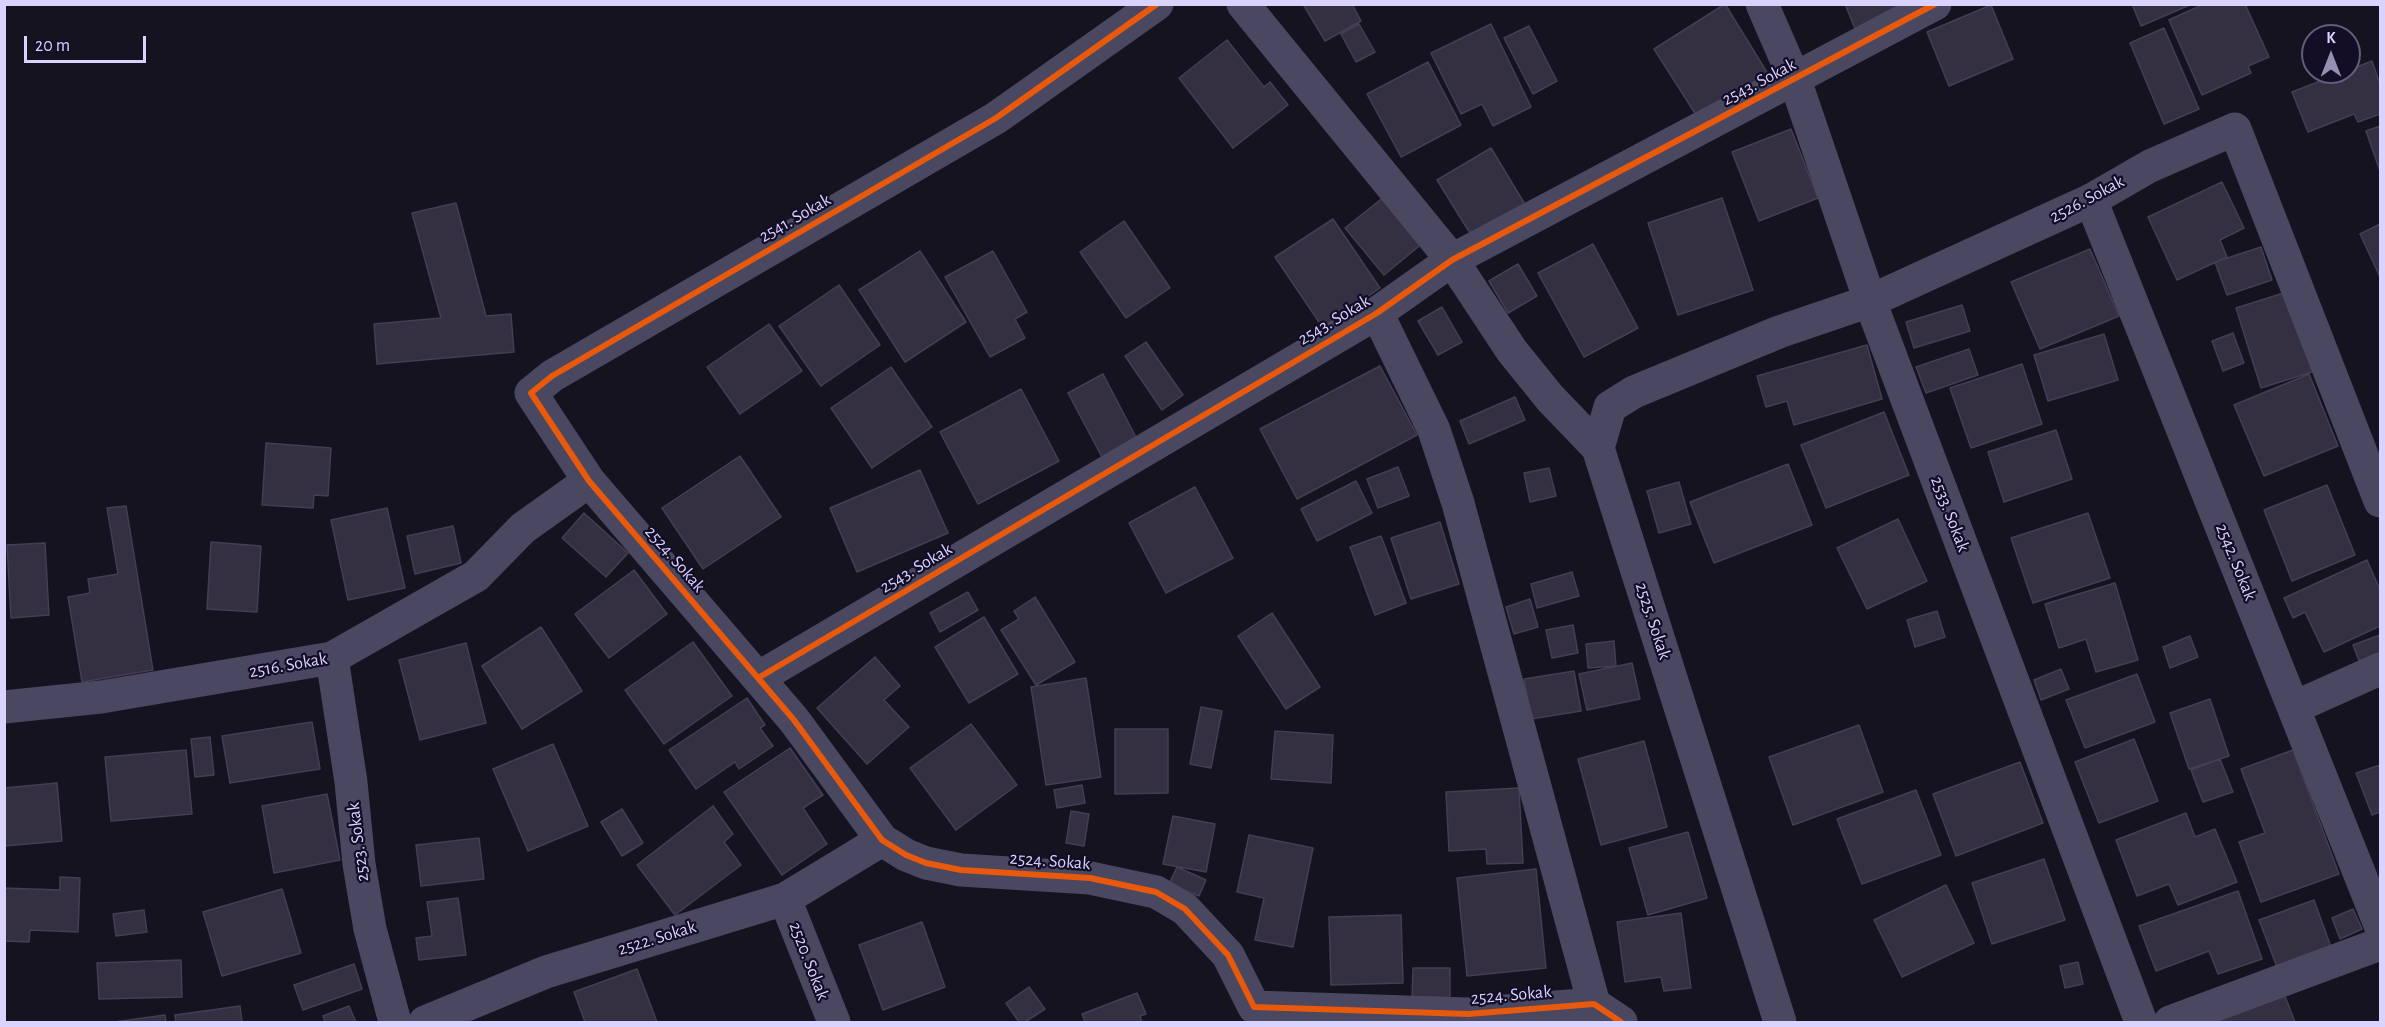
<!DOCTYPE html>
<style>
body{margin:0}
#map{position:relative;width:2385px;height:1027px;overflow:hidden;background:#161320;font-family:"Alegreya Sans",sans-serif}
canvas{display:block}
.frame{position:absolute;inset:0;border:6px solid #dad2ff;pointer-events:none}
.north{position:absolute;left:2301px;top:24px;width:60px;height:60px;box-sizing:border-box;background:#130d26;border:2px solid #635c7d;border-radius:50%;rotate:0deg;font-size:16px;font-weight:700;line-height:24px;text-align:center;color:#dad2ff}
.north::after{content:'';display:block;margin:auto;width:21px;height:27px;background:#958fb1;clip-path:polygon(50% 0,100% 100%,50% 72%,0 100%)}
.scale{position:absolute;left:24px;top:36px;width:122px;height:27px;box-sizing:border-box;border:3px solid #dad2ff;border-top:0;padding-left:8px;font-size:18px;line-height:21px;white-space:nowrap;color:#dad2ff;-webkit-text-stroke:4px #130d26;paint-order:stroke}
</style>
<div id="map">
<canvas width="2385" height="1027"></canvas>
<div class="frame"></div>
<div class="north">K</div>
<div class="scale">20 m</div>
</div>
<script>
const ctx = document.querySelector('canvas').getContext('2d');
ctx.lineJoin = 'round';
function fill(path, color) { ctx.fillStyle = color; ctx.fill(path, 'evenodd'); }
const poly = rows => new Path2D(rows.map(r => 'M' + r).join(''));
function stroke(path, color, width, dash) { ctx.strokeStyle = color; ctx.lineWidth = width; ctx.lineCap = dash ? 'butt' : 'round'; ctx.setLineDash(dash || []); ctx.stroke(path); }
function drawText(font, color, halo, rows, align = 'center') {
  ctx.font = font + ' "Alegreya Sans",sans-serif'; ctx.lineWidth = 4.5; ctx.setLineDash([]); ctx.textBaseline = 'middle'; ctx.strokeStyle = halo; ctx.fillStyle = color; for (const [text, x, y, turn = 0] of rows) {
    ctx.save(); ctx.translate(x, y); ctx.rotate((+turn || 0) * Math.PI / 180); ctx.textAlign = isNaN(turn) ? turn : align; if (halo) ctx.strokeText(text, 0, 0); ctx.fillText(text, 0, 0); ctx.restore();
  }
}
const building = poly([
 [1303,4,1352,4,1361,21,1325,41,1303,4],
 [1725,4,1768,74,1698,118,1654,49,1725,4],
 [1845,4,1909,4,1856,31,1845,4],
 [2132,4,2192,4,2141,26,2132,4],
 [2204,4,2245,4,2269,57,2248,66,2251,73,2202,95,2169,20,2204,4],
 [1991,5,2013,59,1949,86,1927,32,1991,5],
 [1359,24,1375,52,1356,62,1341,34,1359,24],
 [1491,24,1531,107,1493,126,1482,104,1461,114,1431,53,1491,24],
 [1529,26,1557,81,1533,94,1504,38,1529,26],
 [2164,28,2199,109,2164,124,2130,43,2164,28],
 [1227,40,1264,87,1270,82,1288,105,1233,148,1179,78,1227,40],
 [2372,61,2380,84,2380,114,2358,122,2354,114,2308,132,2292,92,2372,61],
 [1428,62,1461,125,1401,157,1367,94,1428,62],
 [2380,126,2380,171,2366,131,2380,126],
 [1791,129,1818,198,1759,221,1732,152,1791,129],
 [1491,148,1526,206,1473,238,1437,180,1491,148],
 [2222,182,2244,228,2220,240,2227,257,2177,280,2148,217,2222,182],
 [1385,196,1424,242,1384,275,1345,228,1385,196],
 [1722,198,1753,290,1678,315,1648,223,1722,198],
 [456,203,486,316,511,314,514,352,377,364,374,324,441,318,412,213,456,203],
 [1333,219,1380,288,1323,328,1275,257,1333,219],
 [1124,221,1170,288,1126,318,1080,252,1124,221],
 [2380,224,2380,277,2360,234,2380,224],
 [1593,244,1638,328,1584,357,1538,273,1593,244],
 [2261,247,2272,280,2227,295,2215,262,2261,247],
 [2090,249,2119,316,2040,349,2011,282,2090,249],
 [920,251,966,322,905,362,859,290,920,251],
 [993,251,1027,312,1015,319,1025,338,990,357,945,277,993,251],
 [1518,264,1537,296,1508,313,1489,281,1518,264],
 [839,285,880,345,821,386,779,326,839,285],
 [2293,290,2318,370,2261,388,2236,308,2293,290],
 [1962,305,1970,331,1914,348,1906,322,1962,305],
 [1442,307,1462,342,1438,355,1418,321,1442,307],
 [769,324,802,371,740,414,707,367,769,324],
 [2233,333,2244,363,2223,371,2212,341,2233,333],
 [2104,334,2118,380,2048,401,2034,355,2104,334],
 [1146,342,1183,395,1162,410,1125,356,1146,342],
 [1867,345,1882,399,1794,425,1787,401,1766,407,1757,376,1867,345],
 [1969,349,1978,375,1926,393,1916,367,1969,349],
 [2022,364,2042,424,1971,448,1950,388,2022,364],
 [1380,366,1417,435,1297,499,1260,429,1380,366],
 [891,367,932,427,872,468,831,408,891,367],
 [1103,374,1138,441,1103,459,1068,393,1103,374],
 [2309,374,2338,446,2264,476,2234,405,2309,374],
 [1021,389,1059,461,978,504,940,432,1021,389],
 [1515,397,1525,420,1469,444,1460,421,1515,397],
 [1884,412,1909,475,1826,508,1801,445,1884,412],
 [2056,430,2072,479,2004,502,1988,452,2056,430],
 [266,443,331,448,328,496,314,495,313,508,262,505,266,443],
 [740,456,781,517,703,569,662,508,740,456],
 [1788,464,1812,525,1714,563,1690,502,1788,464],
 [1398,467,1409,496,1378,508,1367,479,1398,467],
 [1549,468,1556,496,1530,502,1524,473,1549,468],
 [920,470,948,533,857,572,830,508,920,470],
 [1356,481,1372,513,1317,541,1301,509,1356,481],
 [1679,482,1691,524,1659,533,1647,491,1679,482],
 [2327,485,2355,555,2292,581,2264,510,2327,485],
 [1195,487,1233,558,1166,593,1129,523,1195,487],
 [126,506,153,670,82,682,68,597,90,593,88,579,118,574,107,508,126,506],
 [387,508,405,588,348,600,331,520,387,508],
 [584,513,628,553,606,577,562,538,584,513],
 [2088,513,2110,578,2033,603,2011,538,2088,513],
 [1898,519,1927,581,1867,609,1837,548,1898,519],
 [1440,522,1459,584,1411,599,1391,538,1440,522],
 [453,526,461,563,415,574,407,536,453,526],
 [1381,536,1406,603,1375,615,1350,547,1381,536],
 [211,542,261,546,257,612,207,609,211,542],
 [45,543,49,615,11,618,7,545,45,543],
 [2367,560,2380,590,2380,626,2324,652,2305,612,2293,618,2284,598,2367,560],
 [634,570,667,614,609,658,575,614,634,570],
 [1572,572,1579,596,1537,608,1531,584,1572,572],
 [2115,583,2138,660,2096,672,2086,639,2059,648,2045,604,2115,583],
 [968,592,978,610,940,632,930,613,968,592],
 [1035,597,1075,662,1036,685,1001,630,1019,619,1014,611,1035,597],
 [1530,599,1538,627,1514,634,1506,607,1530,599],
 [1937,611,1945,637,1915,647,1907,620,1937,611],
 [1272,613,1320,687,1286,709,1238,636,1272,613],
 [984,617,1018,674,969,703,935,647,984,617],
 [1573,625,1578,653,1552,658,1546,630,1573,625],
 [541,627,582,691,522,729,482,666,541,627],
 [2380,635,2380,664,2363,671,2353,645,2380,635],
 [2190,636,2198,657,2170,668,2163,647,2190,636],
 [1614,641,1616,666,1588,668,1586,644,1614,641],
 [693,642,732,696,664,744,625,690,693,642],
 [466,643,486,723,420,740,399,660,466,643],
 [875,657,900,686,884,700,909,727,867,764,817,708,875,657],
 [1632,663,1640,699,1587,710,1579,674,1632,663],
 [2061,669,2069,689,2041,700,2034,680,2061,669],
 [1574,671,1581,711,1531,719,1524,679,1574,671],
 [2137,674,2155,722,2085,748,2066,700,2137,674],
 [1086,678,1101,777,1046,785,1031,687,1086,678],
 [747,698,765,725,760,728,773,746,739,769,735,762,696,789,669,750,747,698],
 [2210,699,2229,756,2189,769,2170,713,2210,699],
 [1201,707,1222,711,1211,768,1190,764,1201,707],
 [312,722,320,769,230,783,222,736,312,722],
 [971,724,1017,785,956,830,910,768,971,724],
 [1859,725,1883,792,1793,825,1769,757,1859,725],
 [1115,729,1168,729,1168,793,1115,794,1115,729],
 [1275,731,1333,735,1331,783,1271,779,1275,731],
 [210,737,214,775,195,777,191,739,210,737],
 [2134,739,2158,801,2099,823,2075,762,2134,739],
 [1644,741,1667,827,1601,845,1578,759,1644,741],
 [553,744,588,826,528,851,493,769,553,744],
 [790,748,823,795,803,808,827,844,782,875,724,792,790,748],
 [186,750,192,814,111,821,105,757,186,750],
 [2293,750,2339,874,2261,902,2239,842,2265,833,2241,769,2293,750],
 [2220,759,2233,792,2203,802,2191,770,2220,759],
 [2020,762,2043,823,1956,856,1933,794,2020,762],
 [2380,765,2380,812,2372,815,2356,773,2380,765],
 [57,783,62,841,4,846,4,788,57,783],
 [1082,785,1085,803,1057,808,1054,790,1082,785],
 [1519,788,1523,863,1487,864,1486,849,1449,851,1446,792,1519,788],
 [1916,790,1941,855,1862,884,1837,819,1916,790],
 [327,794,340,860,274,873,262,806,327,794],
 [713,806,733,834,724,842,741,865,675,915,637,865,713,806],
 [622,809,643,843,622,856,601,822,622,809],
 [1071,811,1089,814,1084,846,1066,843,1071,811],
 [2186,813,2195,837,2215,829,2237,882,2178,905,2169,884,2137,896,2116,840,2186,813],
 [1173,816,1215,824,1206,872,1163,864,1173,816],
 [1688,832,1707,898,1648,915,1629,848,1688,832],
 [1249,835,1313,848,1293,947,1255,940,1264,898,1237,892,1249,835],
 [479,838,484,879,421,886,416,845,479,838],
 [2044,859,2065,920,1992,944,1972,883,2044,859],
 [1177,867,1206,880,1199,896,1169,884,1177,867],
 [1536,869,1546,968,1467,976,1457,878,1536,869],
 [60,877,80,878,78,932,30,930,29,942,4,941,4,888,60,890,60,877],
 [1946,885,1974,943,1902,977,1874,920,1946,885],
 [282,889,301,953,222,976,203,912,282,889],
 [2238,891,2262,959,2218,974,2209,951,2156,971,2139,926,2238,891],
 [458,898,466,955,419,960,416,938,432,936,427,902,458,898],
 [2314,900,2331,947,2277,967,2259,920,2314,900],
 [2353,909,2362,929,2340,939,2332,918,2353,909],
 [144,910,147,932,116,936,113,914,144,910],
 [1681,913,1691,988,1664,991,1661,977,1625,982,1617,922,1681,913],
 [1401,915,1403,983,1331,985,1329,917,1401,915],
 [922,922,945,987,883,1010,859,945,922,922],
 [181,960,182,997,99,999,97,963,181,960],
 [2078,962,2083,984,2065,988,2060,966,2078,962],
 [354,964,362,989,303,1010,294,985,354,964],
 [1413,968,1450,968,1450,1001,1412,1001,1413,968],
 [637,969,657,1022,585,1022,574,992,637,969],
 [1029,987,1045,1009,1025,1022,1019,1022,1006,1003,1029,987],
 [2283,991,2295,1022,2206,1022,2283,991],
 [1137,993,1146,1014,1140,1016,1142,1022,1085,1022,1082,1014,1137,993],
 [240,1006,242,1022,176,1022,175,1015,240,1006],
 [349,1006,356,1022,325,1022,323,1016,349,1006],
 [165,1015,166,1022,114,1022,165,1015]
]);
fill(building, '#343042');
stroke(building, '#433e54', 1.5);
stroke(poly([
 [1157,4,996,118,552,376,531,393,589,481,794,720,882,840,906,855,926,863,961,870,1090,878,1156,892,1185,909,1228,955,1254,1007,1468,1014,1594,1004,1621,1022],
 [1243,4,1452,260,1512,351,1550,398,1598,448,1780,1022],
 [1762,4,1795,80,1870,301,2141,1022],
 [2091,200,2380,925],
 [1377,313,1434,430,1458,503,1594,1004],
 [1598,448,1610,407,1634,392,1779,332,1870,301,2091,200,2150,166,2235,129,2380,501],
 [332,658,351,782,359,864,370,929,395,1022],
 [758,678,1377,313,1452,260,1935,4],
 [4,707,101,697,332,658,476,576,523,528,589,481],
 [2295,707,2380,669],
 [785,899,834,1022],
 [425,1022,546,972,785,899,882,840],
 [2170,1022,2380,944]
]), '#4a4761', 33);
stroke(poly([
 [1157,4,996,118,552,376,531,393,589,481,794,720,882,840,906,855,926,863,961,870,1090,878,1156,892,1185,909,1228,955,1254,1007,1468,1014,1594,1004,1621,1022],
 [758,678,1377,313,1452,260,1935,4]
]), '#e8590c', 6);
drawText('18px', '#dad2ff', '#130d26', [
 ["2543. Sokak",1759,82,-28],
 ["2526. Sokak",2087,199,-28],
 ["2541. Sokak",795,218,-30],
 ["2543. Sokak",1334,320,-31],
 ["2533. Sokak",1950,514,69],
 ["2524. Sokak",675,559,49],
 ["2542. Sokak",2236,562,68],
 ["2543. Sokak",916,568,-31],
 ["2525. Sokak",1653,621,72],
 ["2516. Sokak",288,665,-10],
 ["2523. Sokak",358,842,-97],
 ["2524. Sokak",1050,861,4],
 ["2522. Sokak",657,938,-17],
 ["2520. Sokak",809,961,69],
 ["2524. Sokak",1511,995,-5]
]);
</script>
